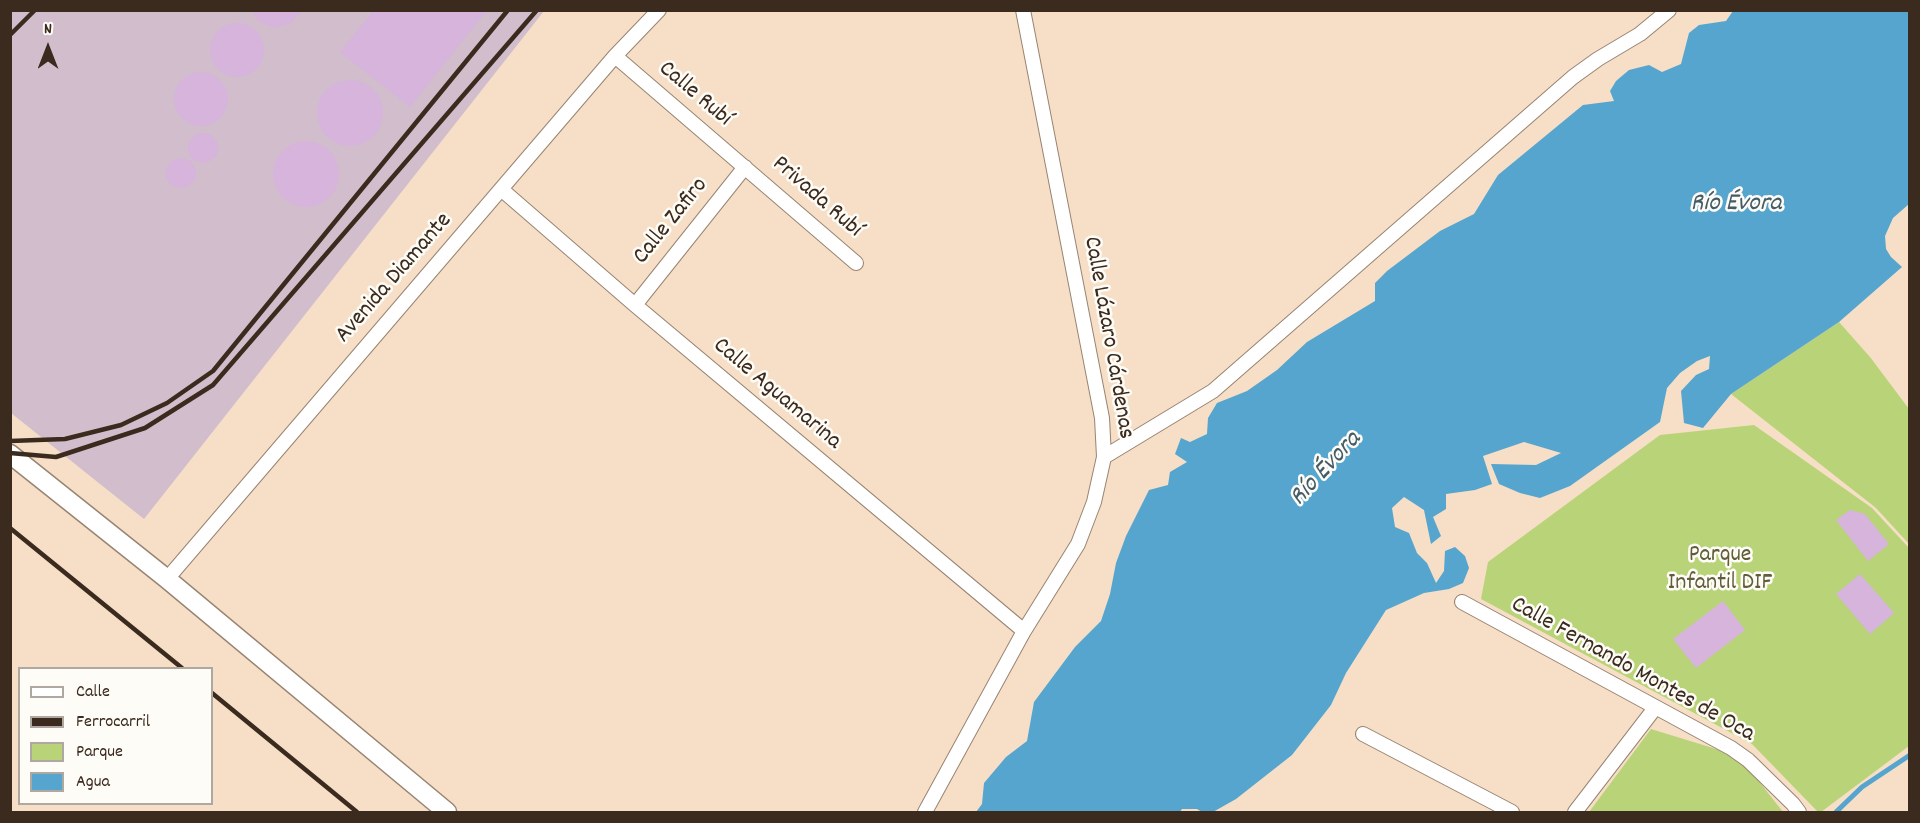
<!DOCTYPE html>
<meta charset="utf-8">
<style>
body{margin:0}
#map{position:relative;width:1920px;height:823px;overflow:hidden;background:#f6dfc6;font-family:Dekko,sans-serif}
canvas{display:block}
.frame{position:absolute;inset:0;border:12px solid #3b2a1e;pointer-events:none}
.legend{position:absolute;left:18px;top:667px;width:195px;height:138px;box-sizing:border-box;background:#fdfcf7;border:2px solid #afa8a0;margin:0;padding:8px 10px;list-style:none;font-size:18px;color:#3b2a1e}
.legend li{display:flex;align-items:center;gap:12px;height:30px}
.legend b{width:30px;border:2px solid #afa8a0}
.north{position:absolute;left:18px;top:18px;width:60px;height:60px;-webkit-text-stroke:4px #fdfcf7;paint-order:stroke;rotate:0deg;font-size:16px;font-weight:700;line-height:24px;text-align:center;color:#3b2a1e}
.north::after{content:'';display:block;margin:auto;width:21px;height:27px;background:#3b2a1e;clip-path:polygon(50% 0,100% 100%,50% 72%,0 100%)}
</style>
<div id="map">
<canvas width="1920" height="823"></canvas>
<div class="frame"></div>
<ul class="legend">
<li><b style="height:8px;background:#fff"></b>Calle</li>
<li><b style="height:8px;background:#3b2a1e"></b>Ferrocarril</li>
<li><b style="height:16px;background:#b9d378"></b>Parque</li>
<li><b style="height:16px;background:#55a5cf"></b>Agua</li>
</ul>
<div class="north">N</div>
</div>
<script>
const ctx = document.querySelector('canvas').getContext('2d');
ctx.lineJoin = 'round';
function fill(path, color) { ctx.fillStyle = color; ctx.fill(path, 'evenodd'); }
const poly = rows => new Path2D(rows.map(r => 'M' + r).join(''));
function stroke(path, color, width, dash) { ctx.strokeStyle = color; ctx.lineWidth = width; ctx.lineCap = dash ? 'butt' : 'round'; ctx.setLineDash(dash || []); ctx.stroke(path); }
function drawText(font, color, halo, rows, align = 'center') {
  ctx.font = font + ' Dekko,sans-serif'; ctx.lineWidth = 5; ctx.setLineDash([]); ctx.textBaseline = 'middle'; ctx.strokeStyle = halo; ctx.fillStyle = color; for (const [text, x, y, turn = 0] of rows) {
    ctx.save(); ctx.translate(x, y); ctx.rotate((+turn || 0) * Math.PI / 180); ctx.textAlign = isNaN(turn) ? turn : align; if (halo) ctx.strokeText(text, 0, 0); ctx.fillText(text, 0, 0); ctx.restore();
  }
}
fill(poly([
 [10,11,544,11,144,519,11,413]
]), '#d1bdcc');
fill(poly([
 [1839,322,1870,357,1909,409,1909,544,1876,508,1731,394],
 [1754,425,1872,508,1909,548,1909,746,1821,812,1818,812,1752,744,1481,599,1488,562,1660,435],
 [1651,729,1739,756,1783,812,1589,812]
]), '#b9d378');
fill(poly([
 [1733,11,1909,11,1909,204,1893,218,1885,236,1886,249,1891,257,1902,267,1839,322,1731,394,1703,428,1684,423,1681,391,1696,375,1709,369,1710,356,1697,361,1680,373,1667,388,1660,422,1570,486,1540,498,1520,493,1499,484,1491,464,1536,465,1561,453,1524,442,1483,456,1492,484,1475,490,1446,494,1446,509,1433,517,1441,536,1431,544,1424,510,1404,497,1392,508,1395,527,1409,533,1417,553,1427,563,1436,583,1444,571,1445,551,1455,547,1465,556,1469,568,1463,583,1449,589,1424,593,1386,610,1346,673,1331,705,1292,755,1236,799,1213,812,1202,812,1197,809,1182,809,1180,812,976,812,982,804,984,783,1006,757,1027,741,1034,702,1075,647,1101,621,1110,594,1116,563,1126,536,1149,490,1168,485,1170,472,1187,462,1175,454,1181,438,1190,442,1207,434,1208,418,1217,403,1247,391,1277,370,1307,342,1375,301,1375,283,1387,271,1440,231,1474,214,1498,175,1583,105,1614,101,1610,91,1616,81,1629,70,1649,65,1662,72,1681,64,1689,33,1699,25,1726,21]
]), '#55a5cf');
stroke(poly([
 [1836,812,1862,787,1910,755]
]), '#55a5cf', 5);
fill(poly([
 [251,10,302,10,291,23,275,28,258,21],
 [374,10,487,10,410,107,340,52],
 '210 50a27 27 0 1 1 54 0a27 27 0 1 1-54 0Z',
 '174 99a27 27 0 1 1 54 0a27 27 0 1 1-54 0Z',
 '317 113a33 33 0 1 1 66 0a33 33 0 1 1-66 0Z',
 '188 148a15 15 0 1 1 30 0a15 15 0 1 1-30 0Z',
 '273 174a33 33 0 1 1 66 0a33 33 0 1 1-66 0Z',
 '166 173a15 15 0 1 1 30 0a15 15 0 1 1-30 0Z',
 [1850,510,1865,514,1889,544,1868,561,1836,520],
 [1860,574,1894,613,1870,634,1836,594],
 [1723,601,1745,630,1696,668,1673,639]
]), '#d6b4dc');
const minor = poly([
 [615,56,856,263],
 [501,189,635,305,1024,631],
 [635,305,745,167],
 [1104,457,1213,391,1573,77,1598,59,1640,34,1669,10],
 [167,579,615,56,659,10],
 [1462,602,1731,748,1748,760,1793,804,1799,812],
 [1363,734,1512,812],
 [925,812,1024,631,1078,544,1094,502,1104,457,1102,418,1023,10],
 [1575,812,1655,708]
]);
const tertiary = poly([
 [10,454,167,579,447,812]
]);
stroke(minor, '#988472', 16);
stroke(tertiary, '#988472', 21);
stroke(minor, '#fff', 14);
stroke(tertiary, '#fff', 18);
stroke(poly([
 [10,35,35,10],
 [10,441,65,439,121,425,167,403,213,371,508,10],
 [10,453,56,457,145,428,213,385,537,10],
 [10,528,182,668],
 [212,693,357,812]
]), '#3b2a1e', 4.5);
drawText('24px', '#3b2a1e', '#fdfcf7', [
 ["Calle Rubí",694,95,40],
 ["Privada Rubí",816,198,41],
 ["Calle Zafiro",672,222,-51],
 ["Avenida Diamante",395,279,-49],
 ["Calle Lázaro Cárdenas",1107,338,80],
 ["Calle Aguamarina",776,395,40],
 ["Calle Fernando Montes de Oca",1632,671,29]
]);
drawText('24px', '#615d39', '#fdfcf7', [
 ["Parque",1720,557],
 ["Infantil DIF",1720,585]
]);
drawText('italic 26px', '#455b65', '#fdfcf7', [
 ["Río Évora",1736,205],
 ["Río Évora",1327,470,-47]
]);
</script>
